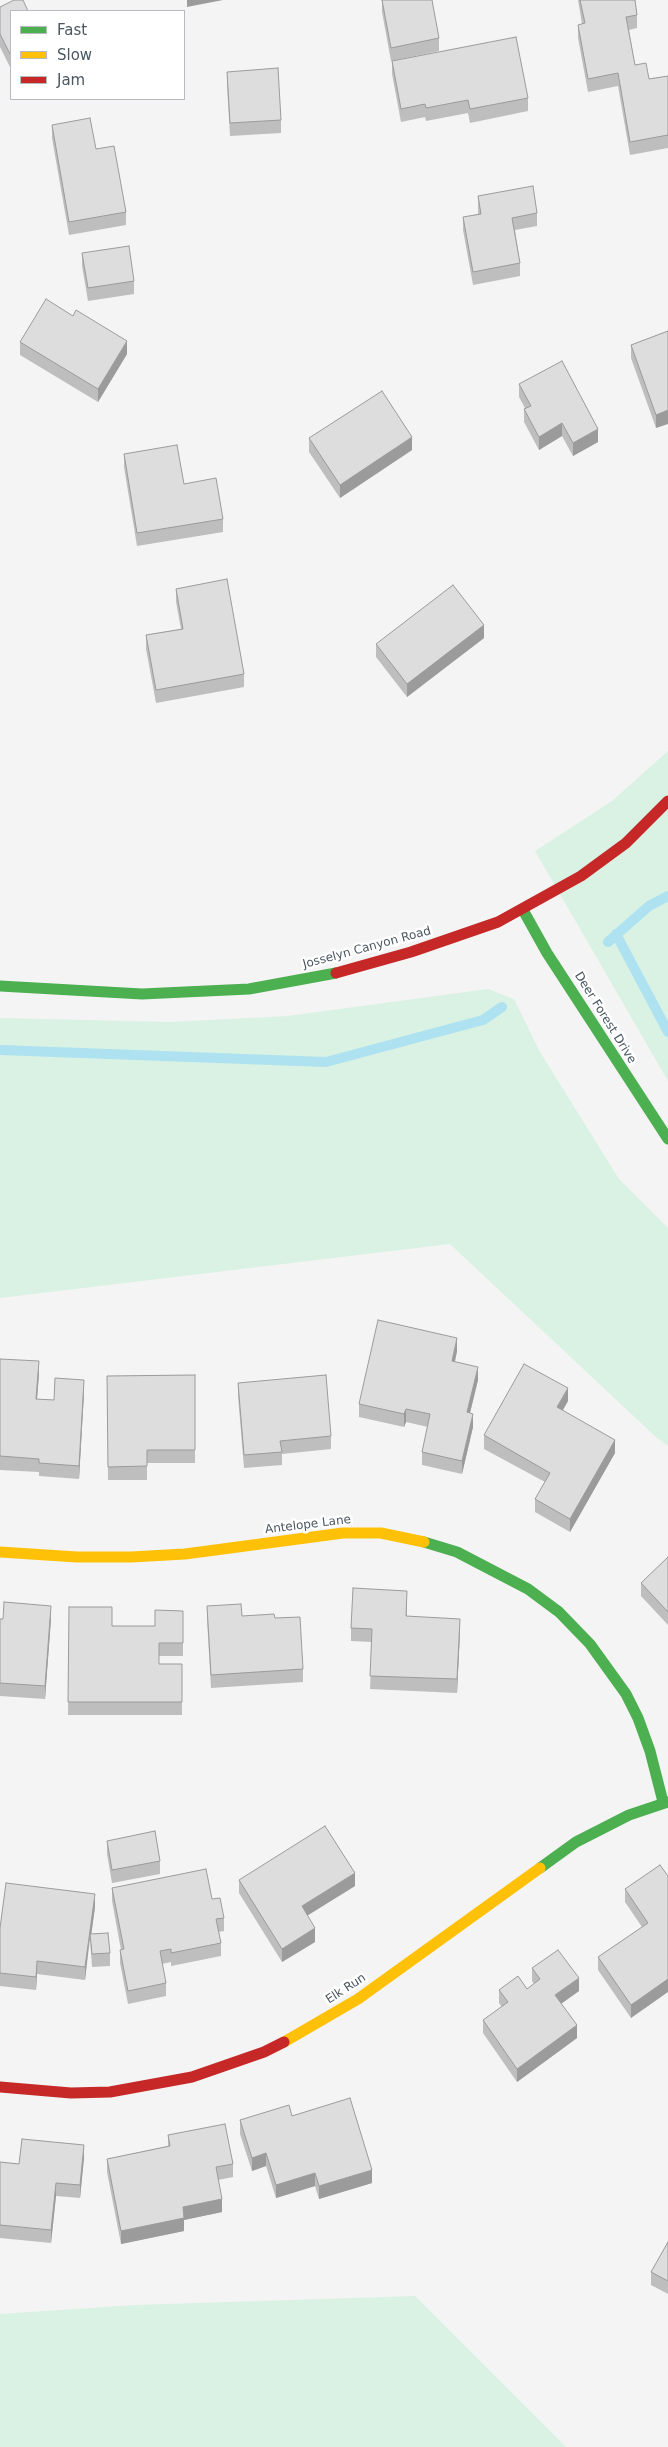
<!DOCTYPE html>
<style>
body{margin:0}
#map{position:relative;width:668px;height:2447px;overflow:hidden;background:#f4f4f4;font-family:"DejaVu Sans",sans-serif}
canvas{display:block}
.legend{position:absolute;left:10px;top:10px;width:175px;height:90px;box-sizing:border-box;background:#fff;border:1px solid #b7bbc0;margin:0;padding:6px 9px;list-style:none;font-size:15px;color:#4a5661}
.legend li{display:flex;align-items:center;gap:10px;height:25px}
.legend b{width:25px;border:1px solid #b7bbc0}
</style>
<div id="map">
<canvas width="668" height="2447"></canvas>
<ul class="legend">
<li><b style="height:6px;background:#4caf50"></b>Fast</li>
<li><b style="height:6px;background:#ffc107"></b>Slow</li>
<li><b style="height:6px;background:#c62828"></b>Jam</li>
</ul>
</div>
<script>
const ctx = document.querySelector('canvas').getContext('2d');
ctx.lineJoin = 'round';
function fill(path, color) { ctx.fillStyle = color; ctx.fill(path, 'evenodd'); }
const poly = rows => new Path2D(rows.map(r => 'M' + r).join(''));
function stroke(path, color, width, dash) { ctx.strokeStyle = color; ctx.lineWidth = width; ctx.lineCap = dash ? 'butt' : 'round'; ctx.setLineDash(dash || []); ctx.stroke(path); }
function drawText(font, color, halo, rows, align = 'center') {
  ctx.font = font + ' "DejaVu Sans",sans-serif'; ctx.lineWidth = 5; ctx.setLineDash([]); ctx.textBaseline = 'middle'; ctx.strokeStyle = halo; ctx.fillStyle = color; for (const [text, x, y, turn = 0] of rows) {
    ctx.save(); ctx.translate(x, y); ctx.rotate((+turn || 0) * Math.PI / 180); ctx.textAlign = isNaN(turn) ? turn : align; if (halo) ctx.strokeText(text, 0, 0); ctx.fillText(text, 0, 0); ctx.restore();
  }
}
fill(poly([
 [668,751,668,1081,535,851,612,801],
 [488,989,514,999,540,1052,619,1179,668,1228,668,1446,657,1438,450,1244,0,1298,0,1018,170,1022,288,1016],
 [415,2296,566,2447,0,2447,0,2314,135,2305]
]), '#d9f2e3');
stroke(poly([
 [616,934,668,1032],
 [608,942,649,906,668,896],
 [0,1050,326,1062,483,1020,502,1007]
]), '#aee2f0', 10);
stroke(poly([
 [523,910,547,953,668,1139],
 [0,986,142,994,249,989,336,973],
 [424,1542,457,1552,528,1589,559,1612,590,1644,626,1694,638,1718,650,1751,663,1802],
 [540,1868,576,1842,629,1815,668,1802]
]), '#4caf50', 11);
stroke(poly([
 [0,1552,77,1557,131,1557,185,1554,343,1533,381,1533,424,1542],
 [284,2042,358,1999,540,1868]
]), '#ffc107', 11);
stroke(poly([
 [336,973,411,952,498,922,581,876,626,843,668,801],
 [0,2087,71,2093,110,2092,192,2077,264,2052,284,2042]
]), '#c62828', 11);
fill(poly([
 [382,0,439,38,439,51,391,61,382,12],
 [578,0,635,0,637,15,637,28,629,30,635,65,649,79,668,76,668,148,630,155,618,86,588,92,578,38,578,25,582,24],
 [0,7,28,11,10,67,0,47],
 [392,61,528,98,528,111,470,123,468,113,426,121,425,117,401,122,392,74],
 [227,72,281,120,281,133,230,136,227,85],
 [52,125,96,149,126,212,126,225,69,235,52,138],
 [478,196,537,213,537,226,515,230,520,263,520,276,473,285,463,230,463,217,478,214],
 [82,253,134,281,134,294,88,301,82,266],
 [668,331,656,428,631,358,631,345],
 [20,342,127,354,98,402,20,355],
 [519,384,598,442,573,456,562,436,539,450,524,422,524,409,525,408,519,397],
 [309,438,412,450,340,498,309,452],
 [124,454,184,484,223,519,223,532,137,546,124,467],
 [176,589,244,674,244,687,156,703,146,649,146,635,181,629,176,602],
 [484,638,407,697,376,657,376,644],
 [457,1351,455,1362,478,1380,470,1413,473,1427,462,1474,422,1465,422,1452,428,1427,406,1422,404,1427,359,1417,359,1404],
 [0,1359,39,1374,37,1399,54,1400,84,1393,79,1479,39,1476,39,1472,0,1470],
 [195,1375,195,1463,147,1463,147,1480,108,1480,107,1376],
 [238,1383,331,1436,331,1449,282,1454,282,1465,244,1468,238,1396],
 [568,1401,563,1410,615,1453,570,1532,535,1512,535,1499,545,1482,484,1449,484,1435],
 [668,1557,668,1625,641,1596,641,1583],
 [407,1604,407,1616,460,1632,457,1693,370,1689,372,1642,351,1641,351,1628],
 [207,1606,242,1616,303,1669,303,1682,211,1688,207,1619],
 [69,1607,112,1626,155,1626,183,1611,183,1656,159,1656,159,1664,182,1664,182,1715,68,1715],
 [0,1619,51,1619,45,1699,0,1696],
 [107,1841,160,1861,160,1874,112,1883,107,1854],
 [668,1876,631,2018,598,1970,598,1957,642,1927,625,1902,625,1889],
 [239,1880,355,1886,307,1915,315,1942,282,1962,239,1893],
 [112,1888,212,1899,224,1918,224,1931,218,1932,221,1943,221,1956,171,1966,171,1962,162,1964,166,1983,166,1996,128,2004,120,1963,120,1950,121,1950,112,1901],
 [95,1907,91,1934,110,1953,110,1966,92,1967,90,1939,85,1980,37,1974,36,1990,0,1986,0,1928],
 [532,1968,579,1991,561,2004,577,2038,517,2082,483,2033,483,2020,502,2007,499,2003,499,1990,527,1989,534,1984,532,1981],
 [292,2116,372,2183,319,2199,315,2186,276,2198,266,2166,252,2171,240,2134,240,2120],
 [168,2135,233,2164,233,2177,218,2180,222,2212,184,2220,184,2231,121,2244,107,2172,107,2159,168,2146],
 [84,2158,80,2198,56,2196,51,2243,0,2238,0,2162,19,2164],
 [668,2242,668,2294,651,2285,651,2272]
]), '#bebebf');
fill(poly([
 [187,0,223,0,187,7],
 [10,54,11,54,11,67,10,67],
 [127,341,127,354,98,402,98,389],
 [668,410,668,424,656,428,656,415],
 [562,423,562,436,539,450,539,437],
 [598,429,598,442,573,456,573,443],
 [412,437,412,450,340,498,340,485],
 [484,625,484,638,407,697,407,684],
 [457,1338,457,1351,452,1374,452,1361],
 [39,1361,39,1374,36,1412,36,1399],
 [478,1367,478,1380,467,1425,467,1412],
 [84,1380,84,1393,79,1479,79,1466],
 [568,1388,568,1401,557,1420,557,1407],
 [406,1409,406,1422,404,1427,404,1414],
 [473,1414,473,1427,462,1474,462,1461],
 [615,1440,615,1453,570,1532,570,1519],
 [51,1606,51,1619,45,1699,45,1686],
 [460,1619,460,1632,457,1693,457,1679],
 [355,1873,355,1886,302,1919,302,1906],
 [95,1894,95,1907,91,1937,90,1934,85,1980,85,1967],
 [315,1928,315,1942,282,1962,282,1949],
 [37,1961,37,1974,36,1990,36,1977],
 [579,1978,579,1991,555,2008,555,1995],
 [668,1979,668,1992,631,2018,631,2005],
 [577,2025,577,2038,517,2082,517,2069],
 [84,2145,84,2158,80,2198,80,2185],
 [266,2153,266,2166,252,2171,252,2158],
 [372,2170,372,2183,319,2199,319,2186],
 [315,2173,315,2186,276,2198,276,2185],
 [56,2183,56,2196,51,2243,51,2230],
 [222,2199,222,2212,184,2220,184,2231,121,2244,121,2231,183,2207]
]), '#9b9b9b');
const building = poly([
 [14,0,23,0,28,11,11,11,11,54,10,54,0,34,0,7,14,0],
 [382,0,432,0,439,38,391,48,382,0],
 [580,0,635,0,637,15,626,17,635,65,646,63,649,79,668,76,668,135,630,142,618,73,588,79,578,25,585,23,580,0],
 [516,37,528,98,470,109,468,100,426,108,425,104,401,109,392,61,516,37],
 [278,68,281,120,230,123,227,72,278,68],
 [90,118,96,149,114,146,126,212,69,222,52,125,90,118],
 [533,186,537,213,512,218,520,263,473,272,463,217,481,214,478,196,533,186],
 [129,246,134,281,88,288,82,253,129,246],
 [46,299,73,316,76,310,127,341,98,389,20,342,46,299],
 [668,331,668,410,656,415,631,345,668,331],
 [562,361,598,429,573,443,562,423,539,437,524,409,531,406,519,384,562,361],
 [382,391,412,437,340,485,309,438,382,391],
 [177,445,184,484,216,478,223,519,137,533,124,454,177,445],
 [227,579,244,674,156,690,146,635,183,629,176,589,227,579],
 [453,585,484,625,407,684,376,644,453,585],
 [378,1320,457,1338,452,1361,478,1367,467,1412,473,1414,462,1461,422,1452,430,1414,406,1409,404,1414,359,1404,378,1320],
 [0,1359,39,1361,36,1399,54,1400,55,1378,84,1380,79,1466,39,1463,39,1459,0,1456,0,1359],
 [524,1364,568,1388,557,1407,615,1440,570,1519,535,1499,550,1473,484,1435,524,1364],
 [195,1375,195,1450,147,1450,147,1466,108,1467,107,1376,195,1375],
 [326,1375,331,1436,280,1441,282,1452,244,1455,238,1383,326,1375],
 [668,1557,668,1612,641,1583,668,1557],
 [353,1588,407,1591,406,1616,460,1619,457,1679,370,1676,372,1629,351,1628,353,1588],
 [4,1602,51,1606,45,1686,0,1683,0,1619,3,1619,4,1602],
 [241,1604,242,1616,274,1614,275,1618,300,1617,303,1669,211,1675,207,1606,241,1604],
 [69,1607,112,1607,112,1626,155,1626,155,1610,183,1611,183,1643,159,1643,159,1664,182,1664,182,1702,68,1702,69,1607],
 [325,1826,355,1873,302,1906,315,1928,282,1949,239,1880,325,1826],
 [155,1831,160,1861,112,1870,107,1841,155,1831],
 [660,1865,668,1876,668,1979,631,2005,598,1957,648,1923,625,1889,660,1865],
 [206,1869,212,1899,220,1898,224,1918,216,1919,221,1943,171,1953,171,1949,160,1951,166,1983,128,1991,120,1950,124,1949,112,1888,206,1869],
 [6,1883,95,1894,85,1967,37,1961,36,1977,0,1973,0,1928,6,1883],
 [108,1933,110,1953,92,1954,90,1934,108,1933],
 [558,1950,579,1978,555,1995,577,2025,517,2069,483,2020,508,2002,499,1990,518,1976,527,1989,540,1979,532,1968,558,1950],
 [350,2098,372,2170,319,2186,315,2173,276,2185,266,2153,252,2158,240,2120,289,2105,292,2116,350,2098],
 [225,2124,233,2164,216,2167,222,2199,183,2207,184,2218,121,2231,107,2159,170,2146,168,2135,225,2124],
 [22,2139,84,2145,80,2185,56,2183,51,2230,0,2225,0,2162,19,2164,22,2139],
 [668,2242,668,2281,651,2272,668,2242]
]);
fill(building, '#ddddde');
stroke(building, '#9b9b9b', 1);
drawText('12px', '#4a5661', '#fff', [
 ["Josselyn Canyon Road",367,948,-15],
 ["Deer Forest Drive",605,1018,58],
 ["Antelope Lane",308,1525,-7],
 ["Elk Run",346,1989,-33]
]);
</script>
